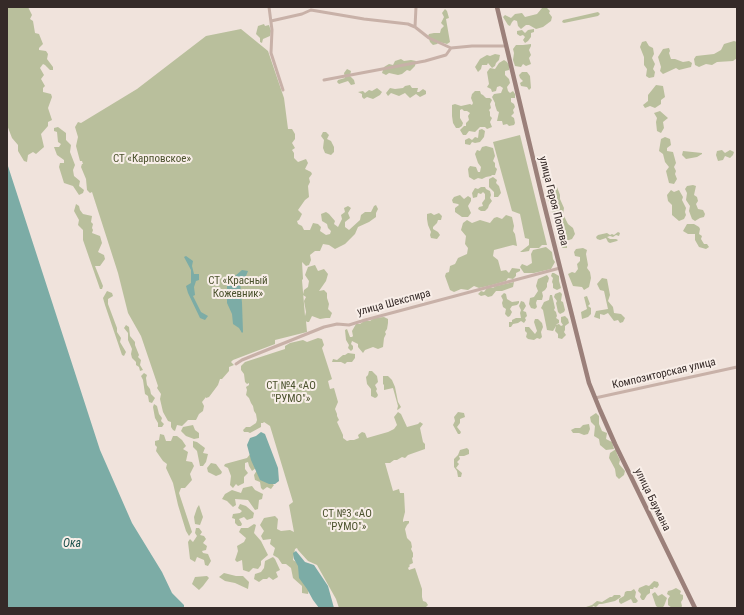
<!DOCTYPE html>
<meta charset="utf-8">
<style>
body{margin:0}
#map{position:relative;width:744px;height:615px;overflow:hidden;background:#f0e3dc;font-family:"Roboto Condensed",sans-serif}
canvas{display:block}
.frame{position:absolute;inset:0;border:8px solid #352a28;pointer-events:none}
</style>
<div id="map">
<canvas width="744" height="615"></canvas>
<div class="frame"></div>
</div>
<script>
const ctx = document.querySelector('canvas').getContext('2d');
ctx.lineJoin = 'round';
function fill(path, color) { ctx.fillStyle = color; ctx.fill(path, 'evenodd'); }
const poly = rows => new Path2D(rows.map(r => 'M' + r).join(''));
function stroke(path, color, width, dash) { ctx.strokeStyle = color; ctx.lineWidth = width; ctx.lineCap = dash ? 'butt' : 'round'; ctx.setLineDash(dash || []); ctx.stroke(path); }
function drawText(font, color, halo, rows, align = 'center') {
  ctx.font = font + ' "Roboto Condensed",sans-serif'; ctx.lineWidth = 4; ctx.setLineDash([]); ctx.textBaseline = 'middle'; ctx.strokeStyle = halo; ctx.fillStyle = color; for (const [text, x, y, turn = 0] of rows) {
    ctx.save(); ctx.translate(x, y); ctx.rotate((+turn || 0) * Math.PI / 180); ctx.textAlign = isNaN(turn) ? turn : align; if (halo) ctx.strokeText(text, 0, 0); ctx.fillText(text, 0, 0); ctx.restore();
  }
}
fill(poly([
 [7,7,28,7,32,15,30,19,33,21,35,33,39,34,43,44,39,48,39,50,46,51,48,54,47,59,53,67,53,70,50,70,45,65,43,64,40,68,44,75,41,79,45,86,43,88,43,92,51,94,52,97,48,108,52,120,48,122,48,126,41,134,44,147,36,154,33,152,28,155,27,162,24,161,18,151,18,145,12,138,7,125],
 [542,7,548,7,547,8,550,11,549,13,552,17,551,21,543,27,536,29,529,25,526,25,521,29,518,26,517,21,514,20,512,22,510,26,508,25,503,17,505,15,511,18,515,14,522,13,525,17,537,14,542,8],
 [445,9,447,11,449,18,446,19,450,42,447,44,439,42,437,44,433,45,430,42,428,36,429,34,434,33,440,33,441,29,444,26,441,23,444,17,442,13],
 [598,12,600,14,598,16,564,23,562,22,563,20],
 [264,24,265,26,269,25,271,31,270,36,263,39,262,43,260,42,260,38,256,34,258,26],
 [241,29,268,51,284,98,288,129,292,129,295,134,295,139,292,143,295,148,292,150,294,153,294,158,298,162,306,159,308,163,305,169,311,172,312,174,309,178,310,182,308,186,309,197,305,200,298,210,302,214,299,220,297,221,298,224,302,226,304,230,310,230,313,223,318,224,321,227,320,231,326,235,330,234,331,231,328,228,327,224,322,221,321,214,326,212,329,214,335,221,334,224,338,227,342,219,341,215,345,212,344,208,348,206,351,208,348,213,350,218,345,222,345,227,349,230,360,220,361,215,365,212,371,212,374,206,376,205,378,209,376,213,376,217,369,222,358,227,355,234,345,244,335,249,329,245,323,244,320,251,315,251,310,255,311,260,309,265,306,266,302,262,303,279,302,280,305,316,306,312,304,301,306,297,303,295,304,290,308,287,309,281,305,275,308,267,315,265,318,271,324,269,328,274,326,281,319,291,324,290,327,293,327,298,329,304,328,309,332,313,330,318,326,318,320,319,312,316,309,322,307,322,306,321,307,332,275,340,275,344,233,360,231,362,234,365,229,367,229,371,222,379,220,379,218,385,209,397,206,398,206,397,202,402,204,406,203,411,199,414,196,420,188,420,182,426,177,425,175,431,173,430,171,427,171,422,168,421,163,412,160,399,161,394,157,388,158,386,141,336,128,313,118,273,92,192,90,193,87,190,86,179,81,167,82,164,83,164,82,161,80,161,76,146,78,137,75,127,78,122,81,123,137,89,206,36],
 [534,29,534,32,531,33,531,37,528,41,525,43,523,40,525,37,523,35,520,36,517,34,517,31,522,30,525,33,528,30],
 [646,41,649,46,653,48,654,54,652,58,655,64,653,69,655,72,654,77,649,78,646,76,647,69,644,65,644,57,640,47,642,42],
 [734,41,737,42,737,58,733,61,717,62,712,65,706,64,699,67,695,65,694,59,696,56,714,54,721,50,724,44],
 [531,44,531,46,529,50,531,55,529,58,531,64,526,66,523,64,521,67,515,66,513,60,514,53,513,49,516,45,523,45],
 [669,48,670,51,669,53,671,59,675,59,683,62,689,61,692,63,691,67,679,70,676,68,663,74,660,71,661,67,658,57,663,49],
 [495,54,500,55,499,60,496,63,495,66,492,68,488,63,487,65,482,65,481,69,478,72,475,67,480,59,487,55,490,56],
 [401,59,404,61,411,60,416,61,415,66,410,71,407,70,402,74,398,75,389,73,386,75,382,73,384,67,389,64,393,65,395,61],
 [504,60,507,62,509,65,509,70,505,71,505,75,509,79,510,83,507,87,508,91,510,93,513,91,515,94,515,98,511,98,511,102,514,104,515,107,513,110,514,113,511,116,514,118,515,123,514,125,509,126,507,124,503,125,502,121,497,121,499,112,497,111,495,105,495,103,492,97,494,94,501,93,503,88,500,86,497,87,496,91,492,92,491,89,487,87,489,84,487,72,490,68,495,69,499,63],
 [347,69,351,71,350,76,354,80,355,84,351,85,348,81,339,84,337,82,338,80,345,78,344,73],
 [522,72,527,72,530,76,531,88,529,90,527,87,521,86,520,83,523,81,520,78,519,75],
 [410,85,412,88,418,88,417,92,419,92,423,89,426,91,426,94,420,97,416,94,410,98,405,93,399,96,391,93,388,96,386,93,390,88,395,89,403,88,405,86],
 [656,85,663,86,665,97,661,100,661,104,655,108,650,106,645,108,643,105,648,101,648,95],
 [377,88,382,92,380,95,373,99,367,97,364,99,362,97,362,94,358,92,363,91,365,93,369,90,372,91],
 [475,91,480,91,481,94,483,95,486,98,490,98,492,100,490,104,491,108,489,110,490,112,490,116,492,118,490,122,492,127,487,129,485,127,480,127,475,132,469,131,466,135,463,135,460,130,464,126,466,126,466,123,469,120,468,116,470,113,467,111,464,111,462,109,460,110,460,118,463,123,462,126,459,128,456,128,453,123,452,116,452,105,455,104,461,106,470,104,472,105,473,103,471,98,472,94],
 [660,111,668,118,663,122,664,128,661,133,657,131,656,122,657,118,654,113],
 [58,127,66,133,66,140,71,145,70,152,75,165,73,170,74,176,80,181,79,186,84,190,83,193,79,195,73,186,64,183,59,167,60,163,64,163,64,160,57,155,54,147,59,147,61,144,58,142,57,132,54,131,54,128],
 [482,129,485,131,484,137,480,142,475,143,472,142,470,145,465,144,465,140,469,138,472,140,475,137,478,138,479,130],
 [323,132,326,132,329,135,327,139,331,141,334,147,334,152,331,155,325,153,323,148,324,140,321,136],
 [520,135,547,245,542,245,539,248,530,248,529,251,523,252,520,252,529,245,529,239,525,238,520,214,512,211,493,142],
 [665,137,670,139,671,145,667,148,667,151,673,152,676,163,674,167,676,171,675,174,677,179,674,184,669,183,666,171,669,167,665,162,663,154,659,151,661,139],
 [486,146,493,148,495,156,493,161,495,163,495,167,497,169,495,175,492,175,491,176,486,177,482,179,478,178,474,180,469,177,468,169,470,166,476,167,478,172,480,172,481,167,478,163,475,154,477,150,480,151,482,147],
 [722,150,725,153,730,150,734,152,733,155,730,158,725,156,723,160,718,161,716,155,717,151],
 [683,151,702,153,702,154,697,157,686,159,682,155],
 [493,177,497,180,496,183,499,186,501,193,498,197,494,197,494,192,489,187,489,179],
 [693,185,696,186,694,195,697,197,698,201,696,204,698,209,703,210,705,214,704,217,700,218,695,221,692,219,689,211,690,206,686,200,687,193,685,189,687,186],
 [552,186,557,187,560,195,560,199,564,208,563,214,568,224,573,228,575,234,572,239,566,241,567,244,567,248,562,248,560,243,562,240,558,233,548,199,548,189],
 [481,187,485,187,486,189,490,191,491,195,490,198,492,201,489,205,488,208,485,211,481,211,478,209,479,207,483,206,482,203,485,199,485,194,483,192,481,194,478,193,477,197,473,198,472,193,475,188,478,189],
 [671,190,674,192,679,190,683,197,682,200,686,208,685,212,686,215,684,219,679,221,672,215,672,205,668,201,667,195],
 [460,195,464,199,468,196,471,198,471,201,468,206,471,213,468,217,462,217,455,212,455,208,459,205,458,204,453,203,452,200,454,197],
 [76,204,79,206,80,210,83,214,92,216,91,222,93,224,92,228,93,230,92,233,100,236,102,243,98,252,104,255,105,259,100,266,95,266,103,286,102,289,100,289,83,240,83,230,78,225,79,220,74,211],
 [431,213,434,215,439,213,442,216,441,220,438,220,437,223,433,227,433,229,438,232,440,235,437,239,431,238,430,235,431,232,428,225,427,219,427,214],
 [506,215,512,217,514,226,513,231,515,234,517,246,513,245,494,250,493,256,498,260,501,271,506,270,509,273,512,268,520,269,520,271,516,273,516,276,513,279,508,278,506,281,492,285,479,288,474,286,468,290,461,289,454,292,450,290,445,276,446,273,449,272,450,266,455,264,458,258,467,254,468,248,465,244,466,236,461,230,463,223,467,220,472,223,480,220,490,223,494,218,497,217,502,219],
 [687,224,694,224,699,227,700,229,699,234,702,236,701,239,704,244,707,244,709,247,706,249,699,247,695,240,695,234,688,234,683,231],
 [618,232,620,233,619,236,616,235,613,237,610,236,607,237,610,239,616,239,618,240,617,241,610,243,608,242,606,238,600,240,597,239,596,237,598,235,607,233,610,235,612,234,614,235],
 [546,247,552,252,553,259,555,262,551,269,534,273,524,273,520,267,522,264,527,266,532,263,531,254,533,250],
 [583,248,587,250,586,254,588,265,587,268,590,272,591,278,589,287,584,290,582,287,573,286,568,274,572,272,575,273,578,269,577,264,580,261,580,257,575,256,574,252,576,249],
 [552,273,554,273,559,276,559,281,561,288,557,290,553,288,553,284,552,282,553,278,551,276],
 [547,275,549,278,548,282,547,283,547,287,545,290,542,292,543,296,542,300,537,300,536,303,537,307,535,309,531,308,529,304,530,298,534,297,538,291,536,286,538,279],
 [602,278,607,279,610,295,608,301,613,307,614,313,621,314,625,318,623,322,620,323,618,320,614,321,608,313,604,315,600,314,600,319,594,317,596,311,608,309,604,291,600,290,597,284],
 [514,282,513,287,502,291,496,291,492,296,488,297,485,295,481,296,478,294,481,291,484,292,487,288,493,288,496,286],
 [107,291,112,293,113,296,108,299,108,304,117,328,117,332,121,338,120,342,126,352,124,356,122,355,105,305,103,298],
 [560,292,562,294,561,301,563,302,565,310,564,312,560,314,558,312,556,303,557,301,554,297,555,294],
 [504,293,506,294,507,299,512,302,519,301,519,303,517,305,512,306,510,309,512,312,510,316,508,317,505,314,506,309,503,307,502,303,503,300,501,296],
 [550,295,552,295,555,308,554,310,556,312,557,316,556,318,559,320,559,323,557,324,556,325,559,324,561,326,563,325,561,322,561,317,565,316,568,319,569,323,565,326,565,330,564,332,566,335,562,339,558,338,558,334,555,331,556,326,553,331,547,330,543,310,541,308,544,302,549,300],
 [587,296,590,304,588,306,591,308,591,314,588,317,582,319,581,312,587,309,584,297],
 [521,301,524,302,526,306,523,311,526,312,527,316,525,318,526,320,524,323,521,321,518,323,513,324,511,327,509,327,509,322,512,322,512,320,516,318,521,318,520,313,521,310,519,306],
 [384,317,388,319,388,323,387,329,385,332,386,334,384,338,383,347,378,349,373,347,365,350,363,353,358,347,358,344,352,341,351,344,353,346,353,349,351,351,348,348,349,345,346,340,345,330,347,329,350,337,352,337,353,336,352,331,356,324,360,324,364,321,370,321,374,318],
 [535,319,538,319,542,323,543,327,541,332,542,337,540,339,537,338,534,340,528,339,526,337,527,333,525,331,525,327,529,327,535,334,537,331,534,322],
 [126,325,129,327,130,336,135,342,135,345,139,355,138,357,141,360,140,365,143,370,140,371,139,367,136,365,136,362,132,358,131,354,132,349,128,340,128,333,124,328],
 [318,338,322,339,324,345,322,348,332,379,328,381,330,389,334,388,338,402,335,409,337,414,337,416,339,420,337,422,343,435,343,438,347,441,350,440,354,440,359,438,358,435,362,432,365,433,367,438,388,432,394,429,397,425,394,417,398,412,401,414,407,427,418,424,420,422,423,424,420,428,423,442,425,444,425,449,408,455,405,458,402,457,397,460,394,460,390,463,385,463,393,491,399,489,400,493,404,493,405,512,403,520,403,522,405,521,409,521,409,523,407,525,405,529,407,538,411,542,412,547,411,549,413,553,413,557,412,558,413,563,409,565,410,566,408,568,409,570,415,568,422,589,422,597,423,601,426,602,428,605,426,607,426,608,339,608,336,599,317,565,308,561,298,550,297,548,295,549,293,560,298,563,309,589,308,594,302,593,302,586,293,578,291,568,286,564,282,564,278,558,273,555,275,548,270,544,271,539,263,540,261,536,264,531,260,525,264,518,275,516,278,519,277,529,281,531,290,530,294,532,289,505,293,502,270,426,264,422,263,423,261,423,261,427,250,433,248,432,244,432,243,430,246,427,250,427,256,423,257,420,256,414,254,411,253,406,251,403,249,398,246,395,247,390,246,387,249,385,249,383,247,384,245,382,244,374,241,370,241,366,245,362,285,349,285,346,290,343,303,340,307,342],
 [348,353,355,354,355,358,352,362,347,362,345,364,341,362,332,362,333,359,337,360,343,355,345,355],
 [369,371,372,371,377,376,378,382,375,385,377,389,376,391,378,395,377,397,375,398,371,396,371,389,367,384,366,377,368,375],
 [144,373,147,375,146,378,147,385,150,389,151,394,155,398,152,403,149,402,148,396,145,394,143,380,141,376],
 [383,376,388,376,392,380,395,387,398,402,401,407,399,409,397,410,398,406,393,388,384,390,384,385,383,384],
 [154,404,157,406,159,414,162,418,161,421,164,424,162,427,158,427,158,423,155,418,153,407],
 [458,412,464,413,465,417,460,419,460,423,457,427,461,432,460,434,458,434,453,425,455,421,454,417],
 [596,413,599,416,599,424,602,431,607,433,606,439,612,442,614,449,606,450,600,445,599,439,594,436,595,426,591,422,590,417],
 [589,424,590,429,588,434,584,435,579,433,573,433,571,430,575,428,580,428,583,425],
 [193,425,195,430,199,433,199,438,194,439,186,436,181,431,183,427],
 [160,434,164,435,166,441,171,441,173,436,177,436,182,440,186,446,183,449,188,452,186,461,192,462,194,466,190,474,192,480,185,488,181,488,179,493,192,532,189,536,186,531,178,505,173,483,166,468,167,464,163,461,156,451,157,447,155,445,155,441,159,440],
 [193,441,197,442,205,448,203,453,208,454,206,462,203,466,200,466,197,451,193,447],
 [467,448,469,450,469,454,464,456,459,456,460,459,457,462,459,464,456,468,462,473,461,477,458,477,457,471,454,467,454,459,458,455,460,450],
 [616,449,617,454,620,460,619,464,625,471,624,475,619,479,616,476,615,469,609,458,610,453],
 [251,453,256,468,252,471,249,466,248,462,245,463,245,469,248,473,244,477,244,483,238,486,236,484,233,488,230,485,231,476,228,468,224,466,225,464,247,458],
 [211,463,216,464,222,472,221,474,216,476,208,472,207,468],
 [257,470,274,485,271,489,267,487,263,490,261,488,260,482,255,480,254,475],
 [252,486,255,490,263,494,262,499,259,500,258,509,255,510,248,500,235,499,236,505,233,507,227,501,222,499,225,494,232,490,241,493,243,488],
 [240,504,246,506,254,513,253,518,247,520,244,517,239,519,242,524,241,526,238,526,235,523,235,519,232,518,233,514,240,513,242,511,238,508],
 [199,505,203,517,200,525,195,524,194,517,197,508],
 [254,524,256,525,254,533,261,541,268,555,261,561,261,565,258,569,253,568,249,572,243,570,242,560,237,562,235,560,238,551,237,546,244,542,246,538,239,532,241,528,248,528],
 [196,528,199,528,202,532,200,535,204,536,206,539,203,543,207,546,206,550,202,551,203,553,208,554,211,561,208,566,205,565,204,560,197,557,195,562,190,559,188,542,190,539,193,542,197,536,195,533],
 [273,557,275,559,280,570,276,572,278,577,273,580,269,577,267,579,263,579,259,582,254,579,255,574,261,572,264,568,265,561],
 [224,573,236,576,243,576,249,582,248,589,235,583,225,581,219,577],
 [207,576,209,578,203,586,199,590,192,584,195,577],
 [654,581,658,582,659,585,657,588,654,587,653,589,650,589,650,593,647,595,644,600,642,600,640,597,641,594,638,591,639,588,646,585,649,586],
 [676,588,681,591,680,594,683,595,683,599,681,602,682,606,681,608,672,608,668,605,668,599,670,596,667,594,668,591,672,590],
 [634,589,636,592,635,597,638,601,636,603,633,603,631,599,621,604,619,602,619,599,624,596,625,592,627,591,631,591],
 [655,592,658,596,662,594,667,598,664,606,662,608,659,608,656,606,652,594],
 [614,595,620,595,621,597,615,601,602,604,599,604,596,607,593,606,592,608,583,608,592,605,597,601,602,602,610,597,612,597]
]), '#b9bf9c');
fill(poly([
 [7,163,100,450,132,523,162,572,172,593,184,605,184,608,7,608],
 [186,256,193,261,192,266,194,274,199,274,199,280,196,281,194,287,195,295,193,296,201,312,208,316,205,320,200,318,188,293,186,286,191,283,191,270,184,257],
 [242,270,248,271,246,276,240,281,242,303,243,332,242,333,239,328,233,324,232,314,227,303,227,280,235,276],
 [261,432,265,434,278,468,279,481,275,484,269,484,260,480,251,460,247,445,250,438,256,436],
 [296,551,305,562,314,565,328,586,334,608,319,608,313,600,307,589,299,578,298,566,294,559,293,553]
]), '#7caca6');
stroke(poly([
 [269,7,272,30,271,53,283,90],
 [311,10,364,19,408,24,415,27,429,38,451,48,472,46,506,46],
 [271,21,302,14,311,10],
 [415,27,416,7],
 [324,80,425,61,446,55,451,48],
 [236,364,242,360,324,327,337,324,349,325,365,320,560,268],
 [595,398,737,367]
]), '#c8b1a8', 3);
stroke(poly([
 [497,7,542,196,589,383,600,410,615,444,695,608]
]), '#9b807a', 4.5);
drawText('11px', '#4b522d', '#f8eee8', [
 ["СТ «Карповское»",152,159],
 ["СТ «Красный",238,281],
 ["Кожевник»",238,294],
 ["СТ №4 «АО",291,386],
 ["\"РУМО\"»",291,399],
 ["СТ №3 «АО",347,514],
 ["\"РУМО\"»",347,527]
]);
drawText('11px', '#352a28', '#f8eee8', [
 ["улица Героя Попова",553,201,76],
 ["улица Шекспира",394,303,-15],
 ["Композиторская улица",664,374,-13],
 ["улица Баумана",652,500,64]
]);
drawText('italic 12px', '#20544f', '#f8eee8', [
 ["Ока",72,544]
]);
</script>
